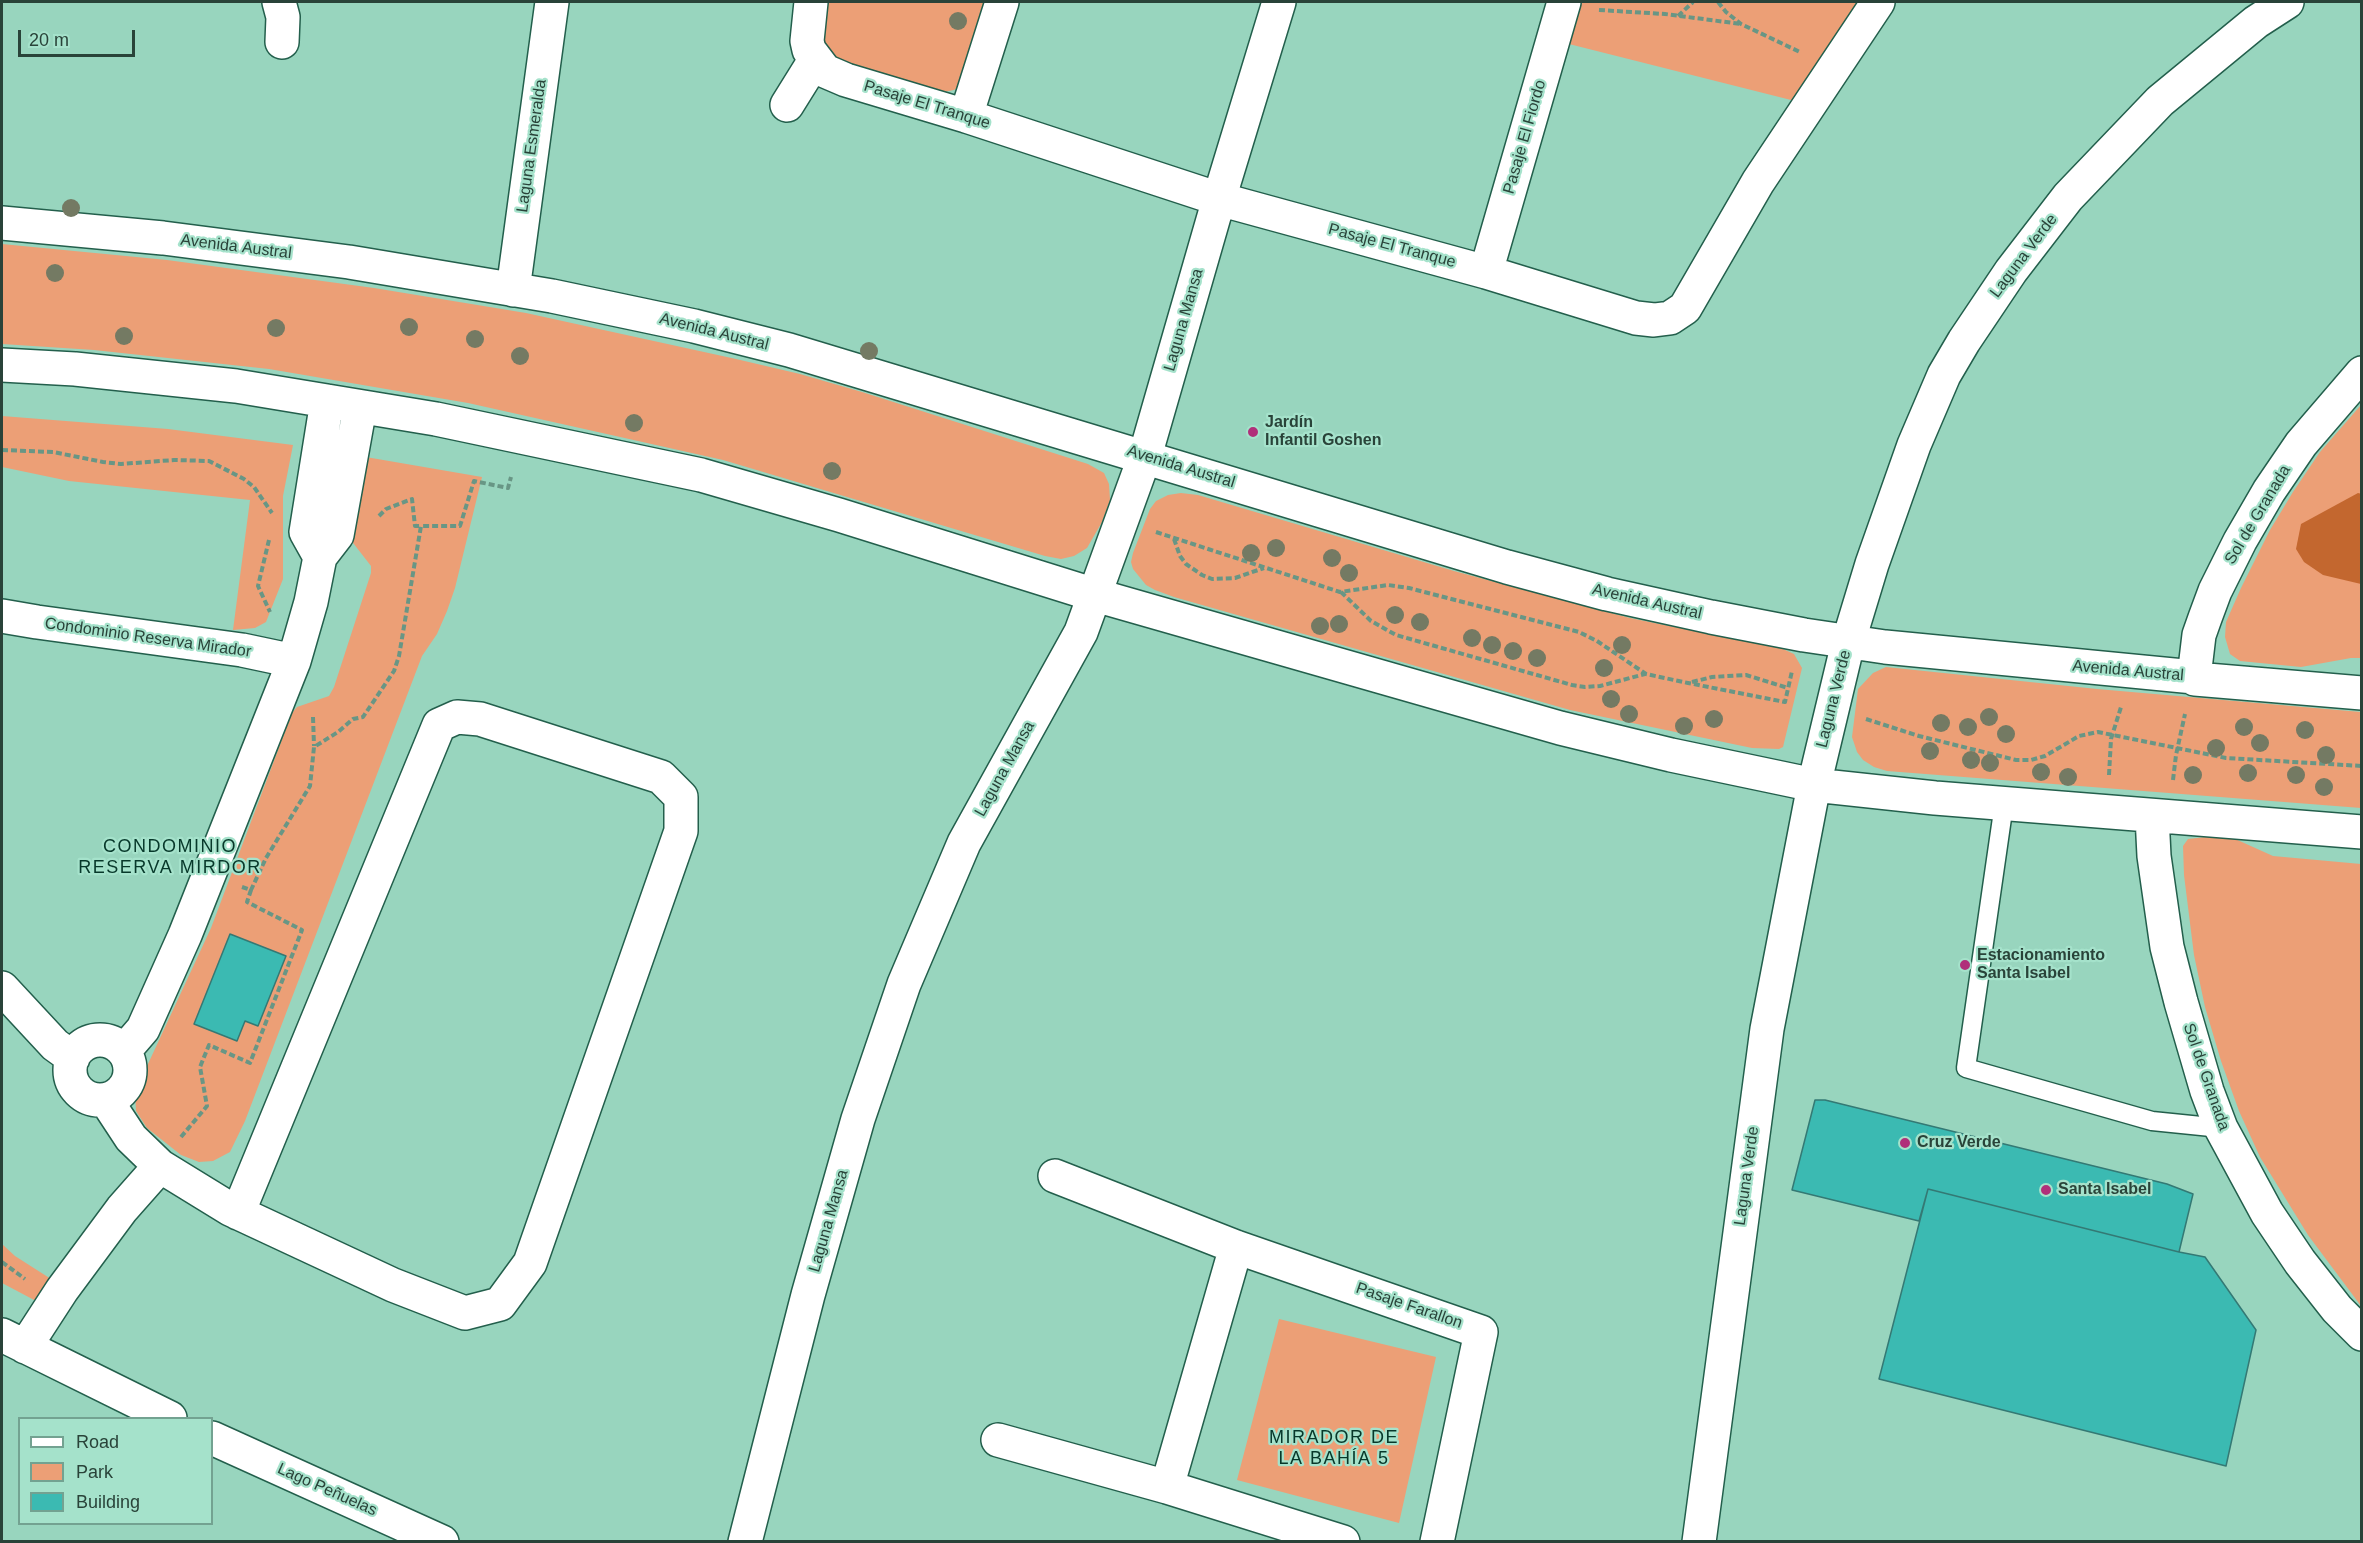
<!DOCTYPE html>
<meta charset="utf-8">
<style>
body{margin:0}
#map{position:relative;width:2363px;height:1543px;overflow:hidden;background:#98d5be;font-family:Helvetica,sans-serif}
canvas{display:block}
.frame{position:absolute;inset:0;border:3px solid #294339;pointer-events:none}
.legend{position:absolute;left:18px;top:1417px;width:195px;height:108px;box-sizing:border-box;background:#a5e2cb;border:2px solid #73a291;margin:0;padding:8px 10px;list-style:none;font-size:18px;color:#294339}
.legend li{display:flex;align-items:center;gap:12px;height:30px}
.legend b{width:30px;border:2px solid #73a291}
.scale{position:absolute;left:18px;top:30px;width:117px;height:27px;box-sizing:border-box;border:3px solid #294339;border-top:0;padding-left:8px;font-size:18px;line-height:21px;white-space:nowrap;color:#294339;-webkit-text-stroke:4px #a5e2cb;paint-order:stroke}
</style>
<div id="map">
<canvas width="2363" height="1543"></canvas>
<div class="frame"></div>
<ul class="legend">
<li><b style="height:8px;background:#fff"></b>Road</li>
<li><b style="height:16px;background:#ec9f76"></b>Park</li>
<li><b style="height:16px;background:#3bbab2"></b>Building</li>
</ul>
<div class="scale">20 m</div>
</div>
<script>
const ctx = document.querySelector('canvas').getContext('2d');
ctx.lineJoin = 'round';
function fill(path, color) { ctx.fillStyle = color; ctx.fill(path, 'evenodd'); }
const poly = rows => new Path2D(rows.map(r => 'M' + r).join(''));
function stroke(path, color, width, dash) { ctx.strokeStyle = color; ctx.lineWidth = width; ctx.lineCap = dash ? 'butt' : 'round'; ctx.setLineDash(dash || []); ctx.stroke(path); }
function drawText(font, color, halo, rows, align = 'center') {
  ctx.font = font + ' Helvetica,sans-serif'; ctx.lineWidth = 4.5; ctx.setLineDash([]); ctx.textBaseline = 'middle'; ctx.strokeStyle = halo; ctx.fillStyle = color; for (const [text, x, y, turn = 0] of rows) {
    ctx.save(); ctx.translate(x, y); ctx.rotate((+turn || 0) * Math.PI / 180); ctx.textAlign = isNaN(turn) ? turn : align; if (halo) ctx.strokeText(text, 0, 0); ctx.fillText(text, 0, 0); ctx.restore();
  }
}
fill(poly([
 [824,2,989,2,965,82,954,90,939,93,835,61,824,46,820,24],
 [1576,2,1864,2,1795,101,1565,43],
 [2,244,167,260,374,288,526,313,736,359,800,374,862,392,1088,464,1104,473,1109,484,1110,500,1102,522,1087,548,1074,556,1061,559,1045,556,723,460,468,403,269,369,94,350,2,344],
 [2361,405,2361,658,2351,658,2301,667,2240,661,2230,654,2225,637,2226,622,2241,588,2270,530,2293,492,2320,452],
 [2,416,168,429,293,445,283,496,283,579,266,622,255,628,233,630,250,500,69,481,2,467],
 [360,456,482,477,455,588,447,611,437,634,422,656,245,1121,230,1152,213,1161,199,1162,181,1155,147,1128,136,1111,135,1092,211,928,292,713,297,707,329,696,334,687,371,573,371,566,350,539],
 [1181,493,1198,495,1454,571,1630,618,1783,649,1794,654,1802,668,1783,747,1779,749,1752,748,1570,710,1174,597,1155,590,1146,585,1133,569,1131,562,1133,553,1150,509,1156,501,1168,495],
 [1886,667,2097,689,2361,712,2361,808,1887,771,1874,767,1863,760,1857,752,1852,737,1858,689,1873,673],
 [2206,837,2233,838,2273,856,2361,864,2361,1306,2308,1235,2260,1157,2239,1111,2221,1061,2205,1007,2194,955,2184,875,2183,846,2188,839],
 [2,1244,15,1256,51,1279,36,1301,2,1283],
 [1279,1319,1436,1357,1399,1523,1237,1480]
]), '#ec9f76');
fill(poly([
 [2358,493,2362,494,2361,584,2323,575,2304,562,2296,549,2301,524]
]), '#c3672f');
const building = poly([
 [230,934,286,956,258,1026,245,1021,237,1041,194,1024,230,934],
 [1815,1100,1825,1100,2167,1184,2193,1194,2179,1252,1928,1189,1919,1221,1792,1190,1815,1100],
 [1928,1189,2179,1252,2205,1257,2256,1330,2226,1466,1879,1379,1928,1189]
]);
fill(building, '#3bbab2');
stroke(building, '#347974', 1.5);
const service = poly([
 [2004,804,1966,1068,2152,1121,2221,1128]
]);
const minor = poly([
 [279,2,283,17,282,42],
 [811,2,807,41,809,50,825,71,846,80,966,116,1219,199,1486,272,1636,318,1654,320,1670,318,1685,308,1758,182,1878,2],
 [787,105,815,60],
 [966,116,1002,2],
 [2,223,163,238,349,262,552,296,694,326,789,350,1507,567,1607,594,1711,617,1804,635,1885,647,2194,677,2195,679,2362,693],
 [1486,272,1564,2],
 [513,290,552,2],
 [2,365,75,369,236,386,436,419,701,475,839,515,1095,595,1560,728,1671,755,1814,785,1935,798,2362,832],
 [320,557,306,532,327,401],
 [2,616,37,622,242,650,294,661],
 [2194,677,2199,635,2205,618,2215,591,2240,541,2269,491,2301,444,2362,373],
 [2152,816,2154,856,2167,947,2181,1002,2207,1091,2221,1128,2267,1213,2300,1262,2337,1309,2362,1334],
 [2,988,55,1045,73,1058],
 '70 1070a30 30 0 1 1 60 0a30 30 0 1 1-60 0Z',
 [124,1051,143,1029,185,935,294,661,311,602,320,557,337,535,360,407],
 [106,1100,131,1138,160,1166,230,1209,393,1285,465,1313,500,1304,530,1263,681,831,681,797,661,777,480,719,457,717,439,725,238,1213],
 [1055,1176,1236,1247,1481,1332,1437,1542],
 [2,1335,170,1418],
 [25,1347,62,1290,122,1209,160,1166],
 [212,1438,442,1542],
 [998,1440,1167,1487,1343,1542],
 [1167,1487,1236,1247],
 [745,1542,808,1295,858,1119,904,984,964,843,1081,632,1145,456,1219,199,1279,2],
 [1699,1542,1767,1029,1814,785,1848,643,1872,564,1914,445,1944,375,1964,341,2011,271,2068,197,2160,101,2256,22,2287,2]
]);
stroke(service, '#235f4c', 21);
stroke(minor, '#235f4c', 36);
stroke(poly([
 [1718,2,1726,12,1741,24,1800,52],
 [1599,10,1665,14,1741,24],
 [1678,16,1693,2],
 [2,450,53,452,103,462,121,464,174,460,209,461,244,479,254,487,272,513],
 [379,516,386,509,412,499,415,526,421,526],
 [1156,532,1340,592,1388,585,1409,588,1579,632,1597,641,1646,674,1688,683,1785,702,1792,671],
 [1174,539,1180,556,1186,564,1202,575,1212,579,1235,578,1264,568],
 [269,540,258,586,270,612],
 [1341,592,1371,621,1396,635,1572,685,1585,687,1600,686,1645,674],
 [1692,682,1712,677,1746,675,1788,688],
 [313,717,314,746],
 [1866,719,1919,736,2016,760,2031,760,2045,756,2079,736,2098,732,2226,758,2362,766],
 [2109,775,2111,739,2121,707],
 [2173,780,2176,755,2185,714],
 [242,887,251,890,266,858,310,786,314,747,338,732,353,719,363,717,394,671,399,656,421,526,460,526,474,481,508,488,511,477],
 [181,1137,207,1106,200,1067,209,1045,250,1063,302,930,247,902,251,890],
 [2,1262,25,1279]
]), '#689685', 4, [6, 3]);
stroke(service, '#fff', 18);
stroke(minor, '#fff', 33);
ctx.fillStyle = '#747a63';
for (const [x, y] of [
 [958,21],
 [71,208],
 [55,273],
 [409,327],
 [276,328],
 [124,336],
 [475,339],
 [869,351],
 [520,356],
 [634,423],
 [832,471],
 [1276,548],
 [1251,553],
 [1332,558],
 [1349,573],
 [1395,615],
 [1420,622],
 [1339,624],
 [1320,626],
 [1472,638],
 [1492,645],
 [1622,645],
 [1513,651],
 [1537,658],
 [1604,668],
 [1611,699],
 [1629,714],
 [1989,717],
 [1714,719],
 [1941,723],
 [1684,726],
 [1968,727],
 [2244,727],
 [2305,730],
 [2006,734],
 [2260,743],
 [2216,748],
 [1930,751],
 [2326,755],
 [1971,760],
 [1990,763],
 [2041,772],
 [2248,773],
 [2193,775],
 [2296,775],
 [2068,777],
 [2324,787]
]) { ctx.beginPath(); ctx.arc(x, y, 9, 0, 2 * Math.PI); ctx.fill(); }
for (const [x, y, r, color] of [
 [1253,432,6,"#b02f7a"],
 [1965,965,6,"#b02f7a"],
 [1905,1143,6,"#b02f7a"],
 [2046,1190,6,"#b02f7a"]
]) { const dot = new Path2D(); dot.arc(x, y, r, 0, 2 * Math.PI); ctx.fillStyle = color; ctx.fill(dot); stroke(dot, '#a5e2cb', 2); }
drawText('16px', '#294339', '#a5e2cb', [
 ["Pasaje El Tranque",927,105,17],
 ["Pasaje El Fiordo",1525,137,-74],
 ["Laguna Esmeralda",532,146,-82],
 ["Pasaje El Tranque",1392,246,15],
 ["Avenida Austral",236,247,7],
 ["Laguna Verde",2024,256,-53],
 ["Laguna Mansa",1184,320,-74],
 ["Avenida Austral",714,332,14],
 ["Avenida Austral",1181,467,17],
 ["Sol de Granada",2258,515,-59],
 ["Avenida Austral",1647,602,13],
 ["Condominio Reserva Mirador",148,638,8],
 ["Avenida Austral",2128,671,5],
 ["Laguna Verde",1834,699,-76],
 ["Laguna Mansa",1005,769,-61],
 ["Sol de Granada",2206,1077,71],
 ["Laguna Verde",1747,1176,-82],
 ["Laguna Mansa",829,1221,-74],
 ["Pasaje Farallon",1409,1306,19],
 ["Lago Peñuelas",327,1490,24]
]);
drawText('bold 16px', '#294339', '#a5e2cb', [
 ["Jardín",1265,423],
 ["Infantil Goshen",1265,441],
 ["Estacionamiento",1977,956],
 ["Santa Isabel",1977,974],
 ["Cruz Verde",1917,1143],
 ["Santa Isabel",2058,1190]
], 'left');
ctx.letterSpacing = '1.5px';
drawText('18px', '#07382a', '#a5e2cb', [
 ["CONDOMINIO",170,847],
 ["RESERVA MIRDOR",170,868],
 ["MIRADOR DE",1334,1438],
 ["LA BAHÍA 5",1334,1459]
]);
ctx.letterSpacing = '0px';
</script>
